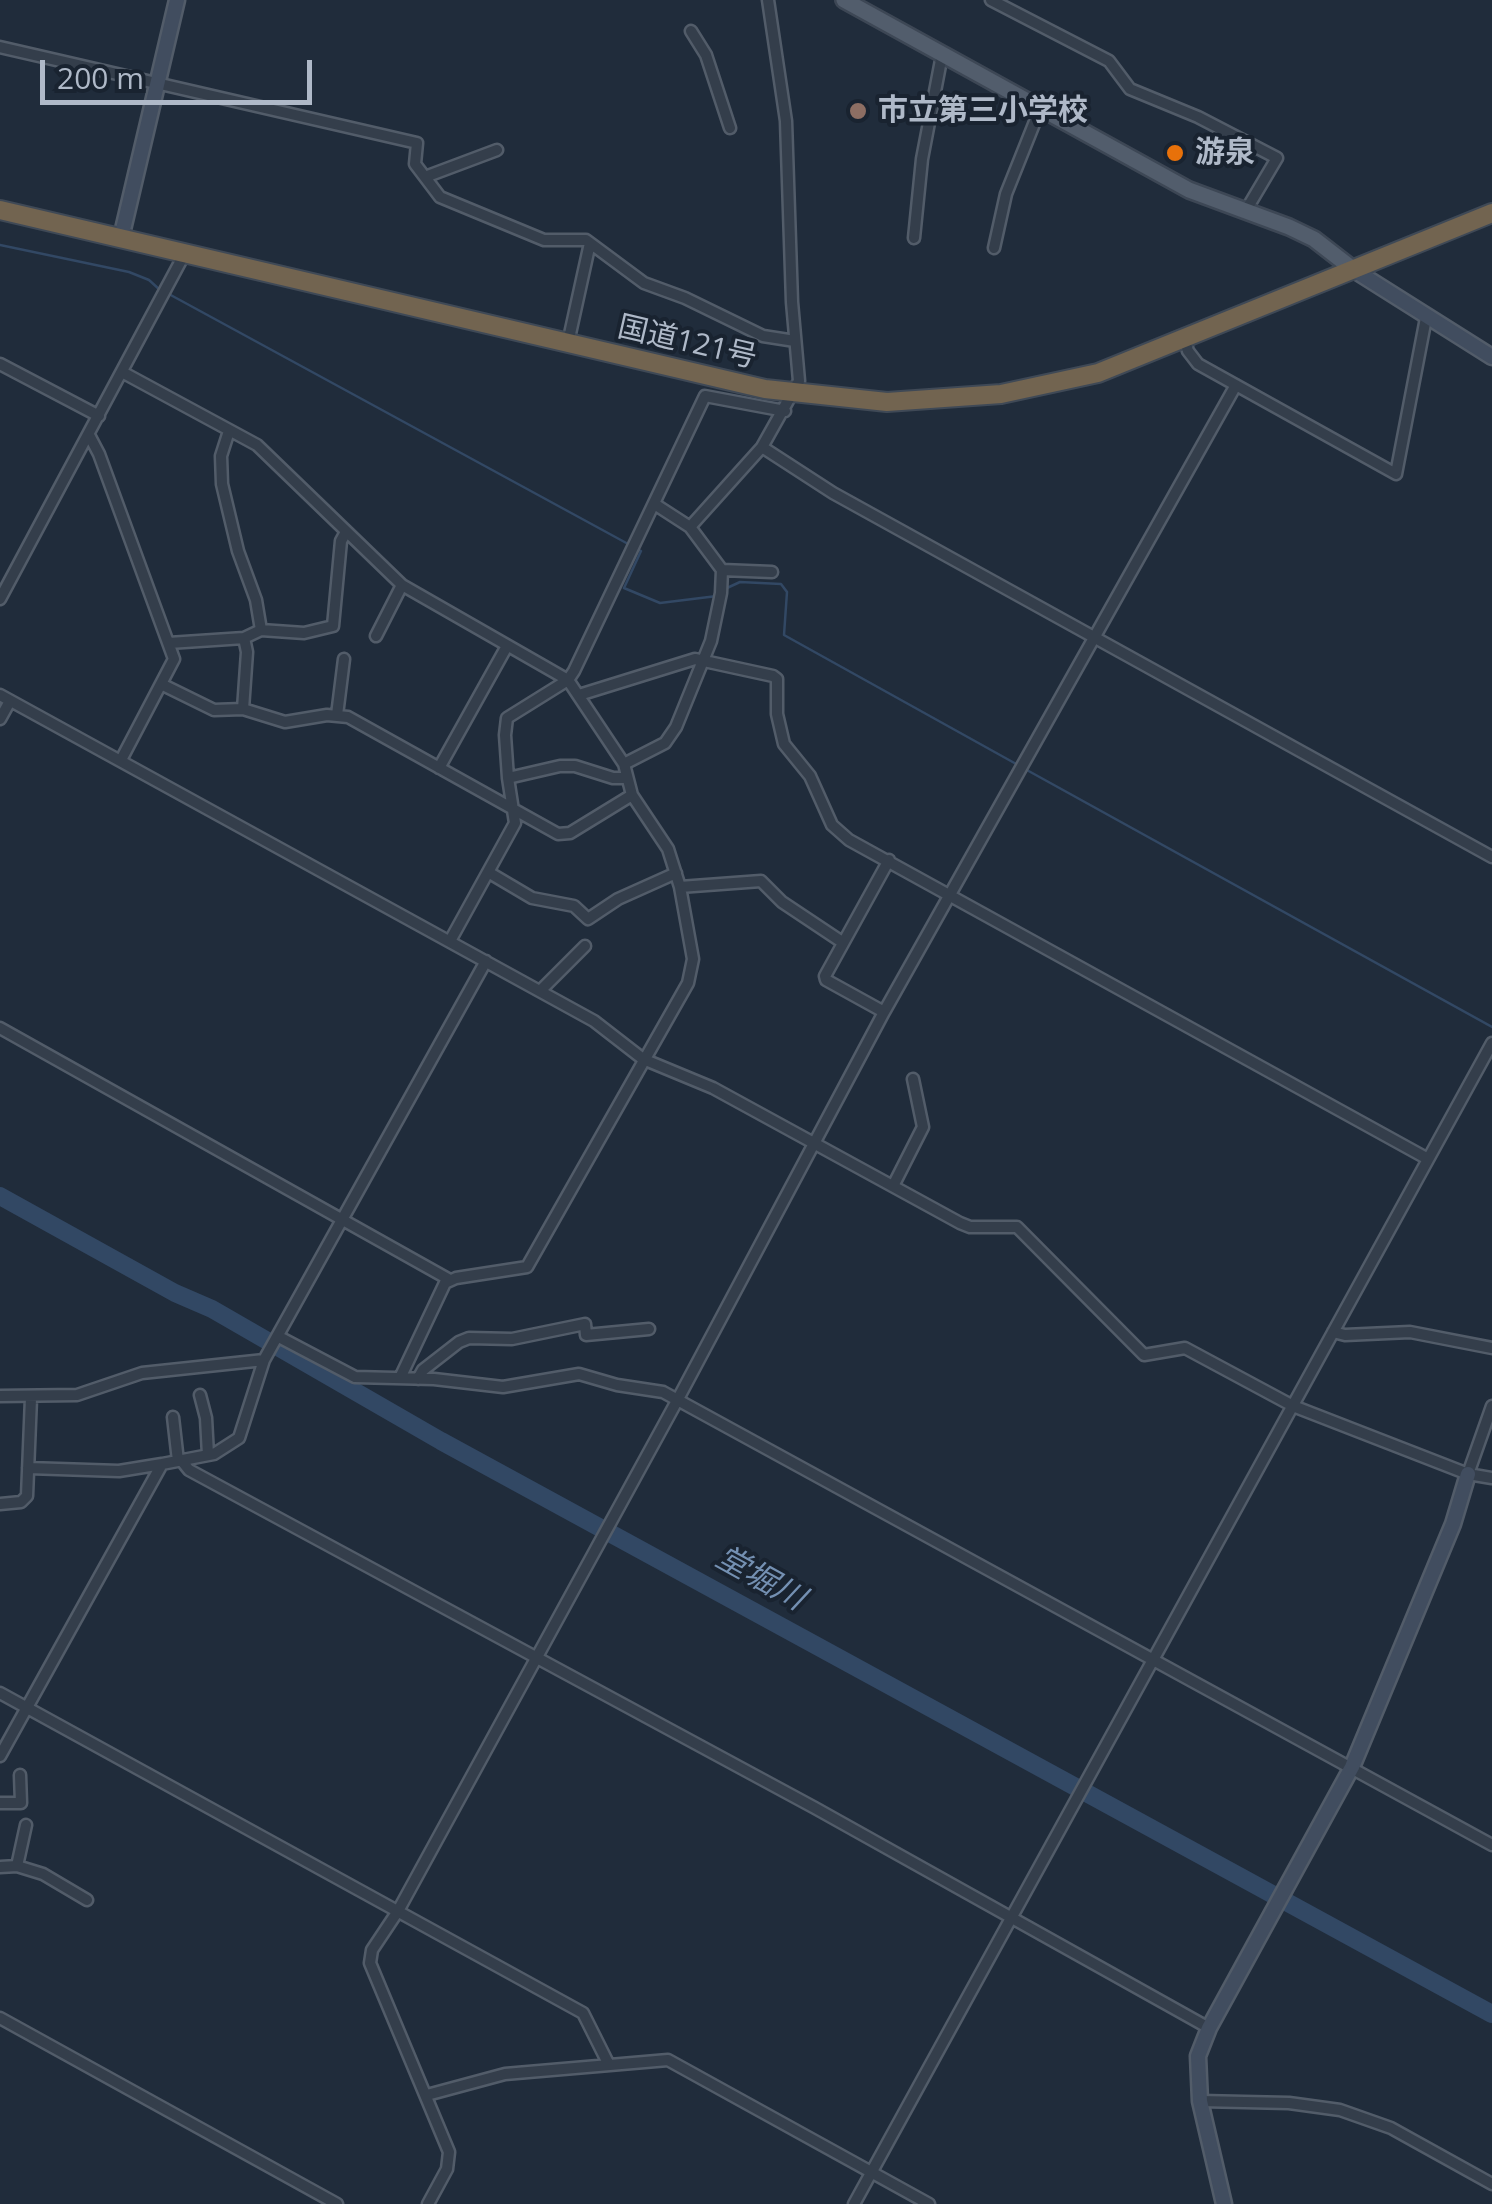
<!DOCTYPE html>
<meta charset="utf-8">
<style>
body{margin:0}
#map{position:relative;width:1492px;height:2204px;overflow:hidden;background:#202c3b;font-family:"Open Sans",sans-serif}
canvas{display:block}
.scale{position:absolute;left:40px;top:60px;width:272px;height:45px;box-sizing:border-box;border:5px solid #afb9c8;border-top:0;padding-left:12px;font-size:30px;line-height:35px;white-space:nowrap;color:#afb9c8;-webkit-text-stroke:8px #192330;paint-order:stroke}
</style>
<div id="map">
<canvas width="1492" height="2204"></canvas>
<div class="scale">200 m</div>
</div>
<script>
const ctx = document.querySelector('canvas').getContext('2d');
ctx.lineJoin = 'round';
const poly = rows => new Path2D(rows.map(r => 'M' + r).join(''));
function stroke(path, color, width, dash) { ctx.strokeStyle = color; ctx.lineWidth = width; ctx.lineCap = dash ? 'butt' : 'round'; ctx.setLineDash(dash || []); ctx.stroke(path); }
function drawText(font, color, halo, rows, align = 'center') {
  ctx.font = font + ' "Open Sans","Noto Sans JP",sans-serif'; ctx.lineWidth = 8; ctx.setLineDash([]); ctx.textBaseline = 'middle'; ctx.strokeStyle = halo; ctx.fillStyle = color; for (const [text, x, y, turn = 0] of rows) {
    ctx.save(); ctx.translate(x, y); ctx.rotate((+turn || 0) * Math.PI / 180); ctx.textAlign = isNaN(turn) ? turn : align; if (halo) ctx.strokeText(text, 0, 0); ctx.fillText(text, 0, 0); ctx.restore();
  }
}
stroke(poly([
 [0,245,129,272,149,280,160,290],
 [167,293,630,545],
 [637,549,641,551,624,588,660,603,717,596],
 [727,588,740,582,781,584,787,592,784,635,1018,765],
 [1025,769,1492,1027]
]), '#324864', 2.5);
stroke(poly([
 [0,1196,175,1293,212,1309,441,1441,1492,2014]
]), '#324864', 18);
const street = poly([
 [991,0,1109,61,1130,89,1198,117,1277,158,1245,212],
 [691,31,706,55,730,128],
 [0,47,417,143,415,164,440,197,544,240,586,240,644,283,685,298,763,336,795,341],
 [425,177,497,150],
 [914,238,922,159,942,55],
 [994,248,1006,194,1040,109],
 [1185,341,1188,351,1198,364,1396,474,1426,318],
 [568,343,590,243],
 [0,364,99,416],
 [122,372,257,445,402,585,568,680,624,764,632,795,668,849,680,887,693,959,688,983,527,1267,456,1278,445,1283,400,1378],
 [89,435,99,454,174,659,121,760],
 [762,447,833,493,1492,857],
 [690,527,762,447,799,381,792,302,786,121,768,0],
 [722,570,772,572],
 [0,599,185,253],
 [261,630,304,633,333,626,341,541,346,532],
 [376,636,402,585],
 [169,643,244,638,261,630,256,600,238,551,222,484,221,456,229,431],
 [161,684,214,710,243,709,285,722,327,715,348,717,558,834,570,833,632,795],
 [0,695,594,1021,643,1059,713,1088,960,1223,970,1227,1017,1227,1144,1355,1185,1348,1293,1406,1468,1474,1492,1478],
 [579,695,695,659,773,676,777,679,777,714,784,744,810,776,832,825,849,840,1428,1159],
 [243,709,247,652,244,638],
 [337,715,344,659],
 [0,719,10,701],
 [624,764,665,743,676,727,711,641,721,593,722,570,690,527,656,505],
 [439,768,507,646],
 [508,778,560,766,575,766,613,778,626,778],
 [488,872,532,898,574,906,588,919,618,899,676,873],
 [680,887,761,881,782,902,842,942],
 [450,941,515,823,508,778,505,735,507,718,568,680,574,671,705,396,785,411],
 [540,991,585,946],
 [884,1012,826,980,825,976,889,860],
 [0,1028,450,1280],
 [893,1186,923,1127,913,1079],
 [1333,1332,1345,1335,1410,1332,1492,1348],
 [279,1337,355,1377,434,1379,503,1387,579,1374,617,1385,663,1392,1492,1845],
 [418,1379,423,1370,459,1342,469,1338,512,1339,585,1324,586,1335,649,1329],
 [200,1395,206,1418,208,1455],
 [0,1396,77,1395,142,1373,264,1360],
 [173,1417,178,1461],
 [181,1460,189,1470,815,1808,1209,2028],
 [28,1468,119,1471,162,1464],
 [1468,1474,1492,1406],
 [0,1504,21,1502,27,1496,31,1398],
 [0,1693,583,2013,608,2063],
 [0,1756,162,1464,214,1454,239,1438,264,1360,486,961],
 [0,1803,21,1803,20,1775],
 [17,1866,26,1825],
 [0,1867,17,1866,43,1874,87,1900],
 [0,2018,337,2204],
 [427,2095,505,2074,668,2060,929,2204],
 [1200,2101,1289,2103,1340,2110,1391,2128,1492,2184],
 [428,2204,447,2169,449,2152,370,1963,372,1950,398,1911,678,1399,884,1012,1236,385],
 [854,2204,1492,1043]
]);
const secondary = poly([
 [121,238,177,0],
 [1354,270,1492,357],
 [1224,2204,1200,2101,1198,2056,1209,2028,1352,1767,1453,1524,1468,1474]
]);
const primary = poly([
 [844,0,1189,190,1289,227,1314,239,1354,270]
]);
const highway = poly([
 [0,210,765,389,887,402,1001,394,1098,373,1492,213]
]);
stroke(street, '#525c69', 15);
stroke(secondary, '#525c69', 19);
stroke(primary, '#3d4755', 20);
stroke(highway, '#3f4956', 22);
stroke(street, '#343e4b', 10);
stroke(secondary, '#414d5f', 14);
stroke(primary, '#525d6c', 15);
stroke(highway, '#726450', 18);
for (const [x, y, r, color] of [
 [858,111,10,"#8d6e63"],
 [1175,153,10,"#e8710a"]
]) { const dot = new Path2D(); dot.arc(x, y, r, 0, 2 * Math.PI); ctx.fillStyle = color; ctx.fill(dot); stroke(dot, '#192330', 4); }
drawText('bold 30px', '#afb9c8', '#192330', [
 ["市立第三小学校",878,111],
 ["游泉",1195,153]
], 'left');
drawText('30px', '#afb9c8', '#192330', [
 ["国道121号",687,343,13]
]);
drawText('italic 32px', '#7490b2', '#192330', [
 ["堂堀川",760,1579,29]
]);
</script>
